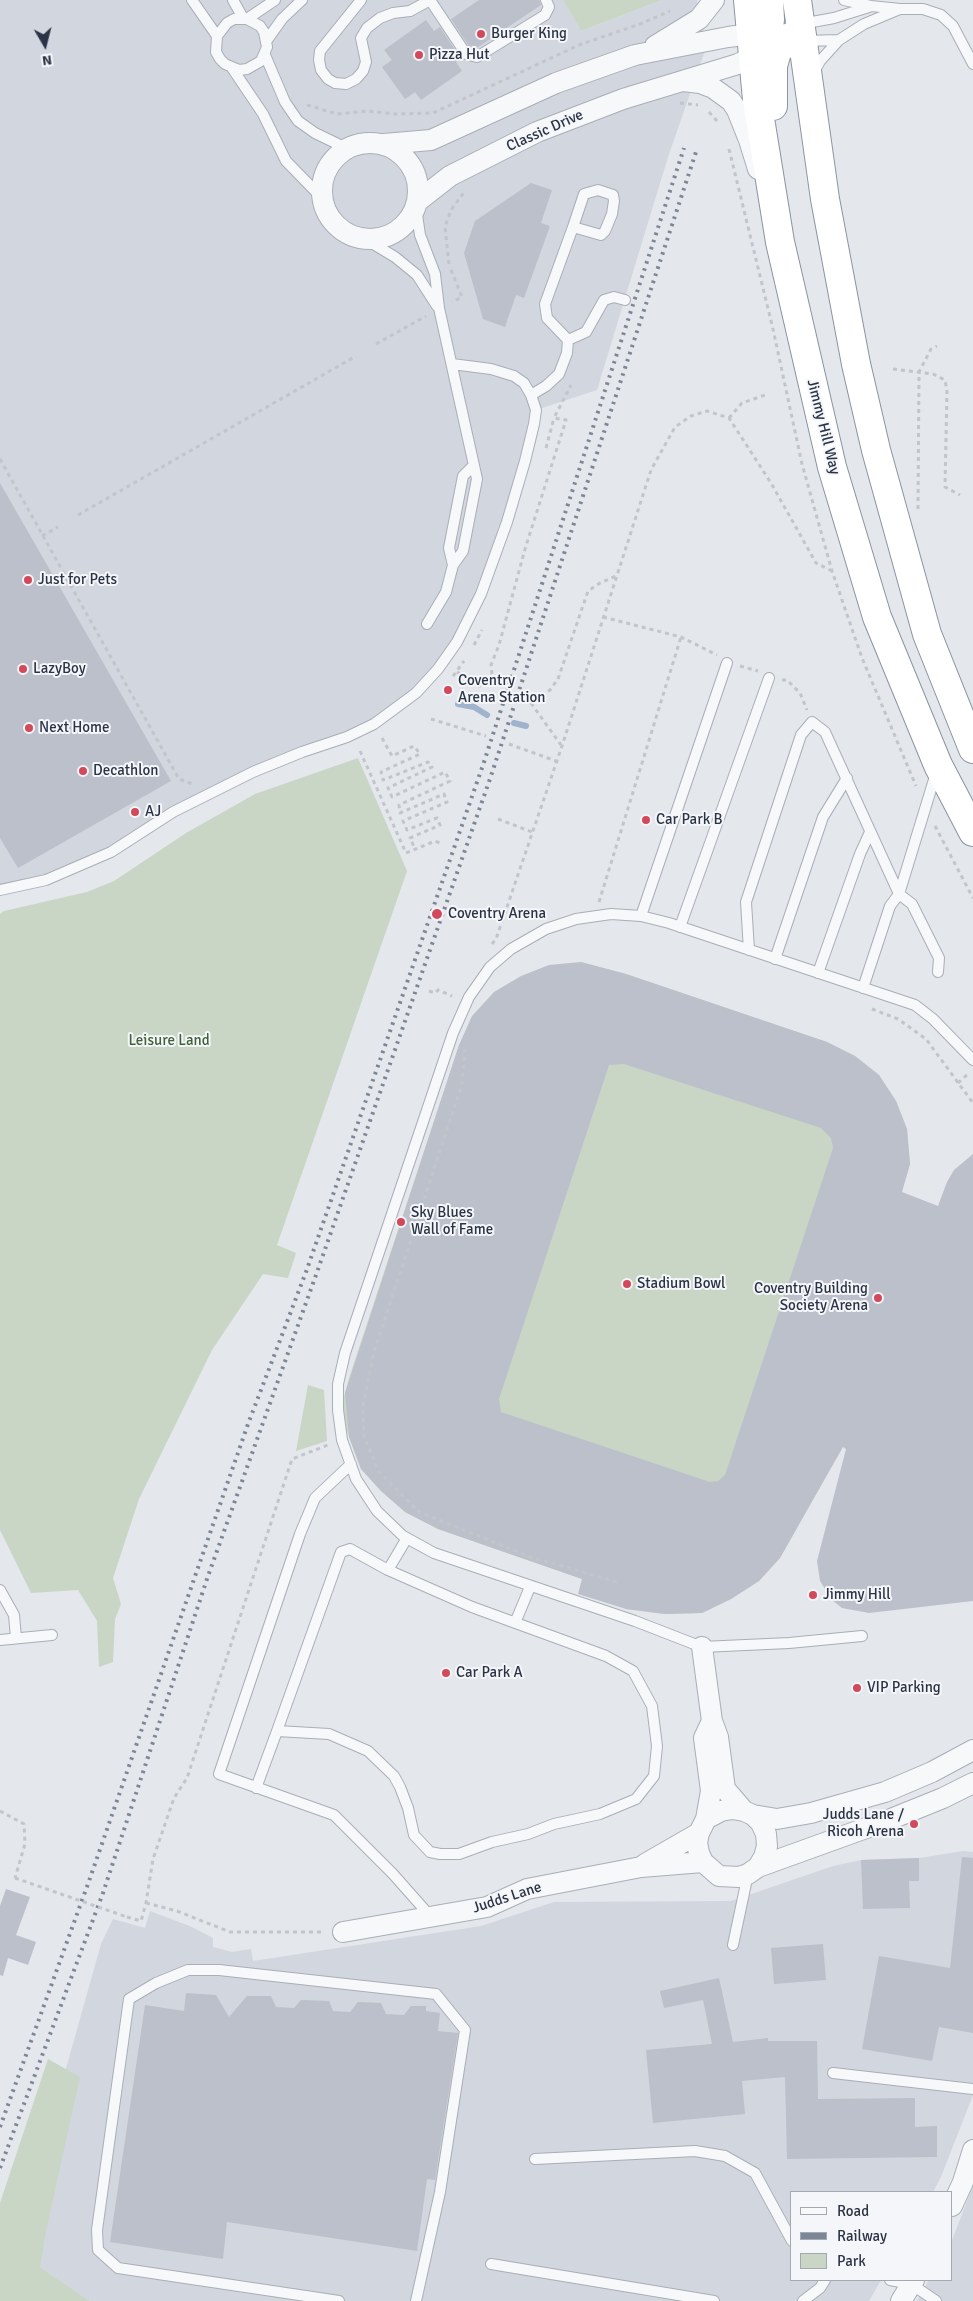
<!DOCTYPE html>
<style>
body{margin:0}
#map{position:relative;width:973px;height:2301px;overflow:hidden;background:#e4e7ec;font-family:Signika,sans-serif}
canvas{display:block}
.legend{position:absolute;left:790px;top:2191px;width:162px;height:90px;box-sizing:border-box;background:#f4f6f9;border:1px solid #a4a8b1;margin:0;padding:6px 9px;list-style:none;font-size:15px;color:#2b3445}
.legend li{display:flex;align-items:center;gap:10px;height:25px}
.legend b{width:25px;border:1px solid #a4a8b1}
.north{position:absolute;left:20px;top:20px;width:50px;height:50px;-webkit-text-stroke:4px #f4f6f9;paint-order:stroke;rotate:172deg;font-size:14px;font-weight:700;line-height:20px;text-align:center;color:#2b3445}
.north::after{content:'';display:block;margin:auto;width:18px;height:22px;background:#2b3445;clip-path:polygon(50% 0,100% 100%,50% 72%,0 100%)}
</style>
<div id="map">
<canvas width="973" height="2301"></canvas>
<ul class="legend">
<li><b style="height:6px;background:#f7f8fa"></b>Road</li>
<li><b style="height:6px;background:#7d8696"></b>Railway</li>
<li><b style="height:14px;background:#c9d6c5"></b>Park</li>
</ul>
<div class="north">N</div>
</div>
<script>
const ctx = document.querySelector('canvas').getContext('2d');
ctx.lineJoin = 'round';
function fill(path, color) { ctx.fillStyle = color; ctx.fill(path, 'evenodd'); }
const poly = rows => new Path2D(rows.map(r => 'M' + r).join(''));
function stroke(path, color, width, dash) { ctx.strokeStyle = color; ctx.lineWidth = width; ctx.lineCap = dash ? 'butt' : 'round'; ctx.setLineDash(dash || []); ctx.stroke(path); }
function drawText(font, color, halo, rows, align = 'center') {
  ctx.font = font + ' Signika,sans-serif'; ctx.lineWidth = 4; ctx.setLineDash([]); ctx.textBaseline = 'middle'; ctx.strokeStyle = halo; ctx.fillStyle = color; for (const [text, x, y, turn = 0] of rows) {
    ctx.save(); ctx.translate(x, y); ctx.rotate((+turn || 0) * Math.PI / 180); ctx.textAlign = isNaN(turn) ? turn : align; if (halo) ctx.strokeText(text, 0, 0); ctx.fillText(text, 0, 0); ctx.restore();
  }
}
fill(poly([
 [0,0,563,0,581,31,662,0,697,0,699,19,708,42,668,157,597,390,536,410,481,594,438,669,374,724,253,772,111,852,46,880,0,890],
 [963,1851,973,1852,973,2095,941,2177,933,2192,792,2192,792,2280,881,2280,869,2301,90,2301,15,2250,101,1944,113,1919,145,1928,150,1911,192,1927,213,1938,213,1947,232,1952,251,1949,253,1961,481,1926,554,1902,731,1901,833,1866,861,1860,919,1858],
 [973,2186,973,2301,917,2301,929,2280,952,2280,952,2240]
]), '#d2d6de');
fill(poly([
 [563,0,662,0,581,31],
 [358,758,407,871,277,1245,296,1253,288,1278,263,1274,212,1350,139,1499,113,1578,121,1604,115,1619,113,1662,99,1667,97,1621,78,1590,31,1593,0,1530,0,914,4,911,87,892,114,881,186,833,255,794],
 [581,962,626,974,827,1042,855,1056,879,1075,896,1101,907,1129,910,1164,798,1526,780,1558,759,1581,731,1599,702,1613,665,1614,626,1609,582,1579,438,1529,405,1512,381,1491,361,1469,344,1423,343,1400,350,1375,459,1045],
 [308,1385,324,1390,327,1441,296,1451],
 [48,2059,80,2077,46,2231,40,2267,90,2301,0,2301,0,2203]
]), '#c9d6c5');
stroke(poly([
 [458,704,474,707,487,715],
 [514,723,526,726]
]), '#9fb4cc', 6);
fill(poly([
 [479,0,539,0,541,5,475,49,470,48,451,19],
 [426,20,434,31,440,27,461,59,456,62,462,71,421,100,415,92,405,99,382,67,392,60,384,50],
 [531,183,552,190,541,223,550,226,524,298,516,295,505,327,483,319,464,253,475,221],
 [0,483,171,781,18,868,0,838],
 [581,962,626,974,827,1042,855,1056,879,1075,896,1101,907,1129,910,1164,902,1192,938,1206,947,1182,954,1170,973,1154,973,1601,869,1613,842,1608,832,1600,820,1581,817,1561,846,1449,843,1447,780,1558,759,1581,731,1599,702,1613,665,1614,626,1609,578,1594,582,1579,438,1529,405,1512,381,1491,361,1469,349,1437,345,1393,459,1045,472,1016,494,992,521,976,549,965],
 [624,1064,821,1128,831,1138,833,1148,725,1475,718,1481,710,1482,501,1412,499,1399,609,1065],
 [962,1857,973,1858,973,2033,939,2027,932,2061,862,2049,879,1956,950,1968],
 [919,1858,919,1881,909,1881,910,1908,863,1909,861,1860],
 [6,1889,30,1897,16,1935,36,1942,28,1965,8,1958,3,1976,0,1975,0,1906],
 [823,1944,826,1980,774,1984,771,1948],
 [719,1978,733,2042,768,2038,768,2041,817,2041,818,2099,915,2098,915,2127,937,2126,937,2157,787,2159,785,2077,742,2081,745,2114,653,2123,646,2050,712,2044,703,2000,664,2008,660,1991],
 [186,1993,216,1995,229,2017,247,1996,271,1996,276,2007,294,2008,301,2000,329,2001,333,2011,350,2012,358,2002,381,2003,386,2014,404,2015,411,2006,426,2006,426,2011,440,2013,438,2031,458,2033,435,2180,427,2179,417,2251,227,2222,223,2259,110,2242,145,2005,184,2011]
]), '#bbc0ca');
const lane = poly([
 [192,0,217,36],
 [233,0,243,18],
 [361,0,320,51,319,60,321,70,328,79,335,83,346,84,356,79,363,71,366,62,361,38,367,28,380,18,393,13,410,11,430,0],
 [430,0,466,54,477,57,545,15,549,7,546,0],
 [900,9,923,9,941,15,953,26,973,64],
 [247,19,260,26,264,32,267,47,261,61,247,69,239,70,225,64,220,59,216,52,217,36,227,23,234,19,247,19,275,0],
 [801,24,834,18,869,7],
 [267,40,282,19,302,0],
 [803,41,839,40],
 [265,55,285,102,298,121,315,133,346,148],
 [232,68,263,114,286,161,323,199],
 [814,72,820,61,839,40,864,24,900,9,871,6,844,0],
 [416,208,420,235,435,274,439,308,477,479,463,551,453,565,446,592,427,624],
 [365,239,395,257,417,275,437,306],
 [568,340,586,332,604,300,614,297,625,300],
 [531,395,546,386,559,374,567,353,568,340,547,318,545,304,573,227,584,194,598,190,613,195,614,201,612,214,605,231,601,235,573,227],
 [453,565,449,548,463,476,473,466],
 [0,890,46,880,111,852,173,812,253,772,302,752,347,737,374,724,416,693,438,669,457,642,481,594,507,522,525,461,534,424,536,410,531,395,524,383,514,376,491,369,452,364],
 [641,916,727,663],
 [680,927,769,678],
 [749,950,746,902,801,735,812,722,825,732,899,894,912,904,939,958,938,972],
 [775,959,823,817,847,778],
 [818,973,860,854,870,832],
 [863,988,890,906,899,894,936,773],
 [351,1464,315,1498,300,1534,219,1774,334,1815,393,1874,431,1917],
 [388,1570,407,1538],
 [0,1590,14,1615,16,1638],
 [515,1623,530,1587],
 [862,1636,789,1643,702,1647,635,1621,434,1553,403,1536,377,1511,356,1479,342,1440,338,1410,338,1384,345,1353,453,1033,469,997,490,967,511,949,546,929,576,919,611,914,641,916,669,923,915,1005,933,1019,973,1060],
 [0,1640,52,1635],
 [256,1788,277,1731,341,1552,350,1549,388,1570,472,1607,606,1656,633,1671,652,1706,657,1746,654,1776,636,1799,600,1814,554,1824,528,1834,492,1842,459,1854,440,1854,430,1852,414,1835,408,1808,400,1787,394,1776,368,1751,329,1734,277,1731],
 [733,1945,748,1874],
 [833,2073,973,2089],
 [535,2159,695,2151,725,2156,755,2173,792,2241],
 [491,2264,714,2301],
 [890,2280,911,2284,936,2301],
 [339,2301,118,2268,98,2250,97,2230,129,1999,156,1983,188,1970,219,1970,436,1994,465,2030,440,2192,416,2301],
 [803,2301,820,2288,825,2280]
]);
const street = poly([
 [655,46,699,19,714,0],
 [683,81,700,83,713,88,731,101,737,110,749,140,758,169],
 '322 191a48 48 0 1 1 96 0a48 48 0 1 1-96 0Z',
 [384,144,431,140,556,83,635,55,728,37,751,34,763,37],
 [418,201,450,176,537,132,623,99,738,64,752,57],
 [702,1647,712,1721,718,1737,725,1789,744,1811],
 [753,1815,777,1819,811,1813,885,1792,932,1772,973,1750],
 [706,1819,711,1791,704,1738,712,1721],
 [645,1864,699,1833],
 [758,1867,764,1857,767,1846,766,1834,761,1823,753,1815,744,1811,732,1809,721,1811,706,1819,699,1833,697,1843,699,1853,703,1862,719,1876,739,1877,748,1874,758,1867,891,1819,943,1798,973,1783],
 [343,1932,487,1907,527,1889,641,1867,703,1862],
 [952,2206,963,2182,973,2150],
 [901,2301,914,2280]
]);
const highway = poly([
 [748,0,757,100,780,242,832,467,877,617,938,765,973,832],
 [797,0,825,199,856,364,876,450,927,634,973,749],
 [754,56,768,38,770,19,769,0],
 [773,106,773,66,777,52,788,38,801,32]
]);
stroke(lane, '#a9aeb7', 12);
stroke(street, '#a9aeb7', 22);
stroke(highway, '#8b94a3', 30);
stroke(poly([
 [680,103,698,105],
 [307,105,337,114,367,111,396,114,433,113,579,45,640,24,670,11],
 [709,112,718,122],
 [729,149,773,329,802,464,832,571,862,658,916,786],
 [449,264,445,227,451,210,465,191],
 [451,270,462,297,452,302],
 [376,344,426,316],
 [893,369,933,374,945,380,947,391,945,487,960,495],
 [729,418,742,403,768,394],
 [546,448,554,418],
 [0,459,179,779,195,785],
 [918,509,919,372,931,349,937,346],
 [78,515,356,356],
 [42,536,58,527],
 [603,617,681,637,717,655],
 [474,645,482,630],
 [740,666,758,671],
 [457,672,479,686,496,681,502,683],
 [453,676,464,661],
 [782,680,787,680,800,693,807,710],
 [496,681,492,674,491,665,499,645,525,549,566,420,554,418,571,385],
 [523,695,531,703,550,690,558,679,588,591,600,583,616,576],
 [531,703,561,745],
 [431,719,486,736],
 [382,738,392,756,414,746,420,754,381,772,383,780,428,762,432,767,388,788,392,797,445,772,450,781,399,805,400,813,444,794,447,802,403,821,407,830,437,818,440,825,410,838,415,849],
 [509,744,556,761],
 [360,751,406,853,435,841,440,843],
 [498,819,532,832],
 [935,826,973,898],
 [599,902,681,637],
 [492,944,496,939,562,746,651,470,675,427,691,416,707,411,729,418,771,483,816,563,832,571],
 [429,991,435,993,438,990,452,996],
 [872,1009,898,1019,926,1039,973,1103],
 [465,1049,462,1084,374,1352,363,1406,364,1436,379,1472,419,1512,531,1557,620,1583],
 [958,1083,969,1073],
 [0,1811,24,1824,25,1844,15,1878],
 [146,1903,177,1911,230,1932,323,1932],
 [127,1917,141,1921,146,1903,153,1859,174,1798,187,1778,292,1459,328,1445]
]), '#c2c5cb', 3, [4, 4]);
stroke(lane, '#f7f8fa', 10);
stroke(street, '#f7f8fa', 20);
stroke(highway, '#fff', 28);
stroke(poly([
 [0,2127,89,1881,248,1424,306,1272,483,765,684,148],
 [0,2168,103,1893,208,1576,316,1275,491,776,696,152]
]), '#7d8696', 4, [2.5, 5]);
stroke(poly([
 [15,1878,127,1917]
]), '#c2c5cb', 3, [4, 4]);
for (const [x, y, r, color] of [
 [481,34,5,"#d1495b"],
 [419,55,5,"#d1495b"],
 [28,580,5,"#d1495b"],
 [23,669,5,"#d1495b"],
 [448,690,5,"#d1495b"],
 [29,728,5,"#d1495b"],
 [83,771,5,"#d1495b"],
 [135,812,5,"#d1495b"],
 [646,820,5,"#d1495b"],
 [437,914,6,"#d1495b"],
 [401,1222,5,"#d1495b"],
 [627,1284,5,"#d1495b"],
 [878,1298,5,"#d1495b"],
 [813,1595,5,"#d1495b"],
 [446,1673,5,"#d1495b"],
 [857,1688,5,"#d1495b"],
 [914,1824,5,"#d1495b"]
]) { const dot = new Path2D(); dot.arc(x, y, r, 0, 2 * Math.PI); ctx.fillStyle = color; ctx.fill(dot); stroke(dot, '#f4f6f9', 2); }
drawText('15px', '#2b3445', '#f4f6f9', [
 ["Burger King",491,34],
 ["Pizza Hut",429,55],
 ["Just for Pets",38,580],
 ["LazyBoy",33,669],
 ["Coventry",458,681],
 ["Arena Station",458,698],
 ["Next Home",39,728],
 ["Decathlon",93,771],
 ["AJ",145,812],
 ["Car Park B",656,820],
 ["Coventry Arena",448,914],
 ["Sky Blues",411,1213],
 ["Wall of Fame",411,1230],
 ["Stadium Bowl",637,1284],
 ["Coventry Building",868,1289,"right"],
 ["Society Arena",868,1306,"right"],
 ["Jimmy Hill",823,1595],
 ["Car Park A",456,1673],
 ["VIP Parking",867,1688],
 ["Judds Lane /",904,1815,"right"],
 ["Ricoh Arena",904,1832,"right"]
], 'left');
drawText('15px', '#2b3445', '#f4f6f9', [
 ["Classic Drive",545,131,-24],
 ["Jimmy Hill Way",823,427,76],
 ["Judds Lane",507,1898,-18]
]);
drawText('15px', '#3f6138', '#f4f6f9', [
 ["Leisure Land",169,1041]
]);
</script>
